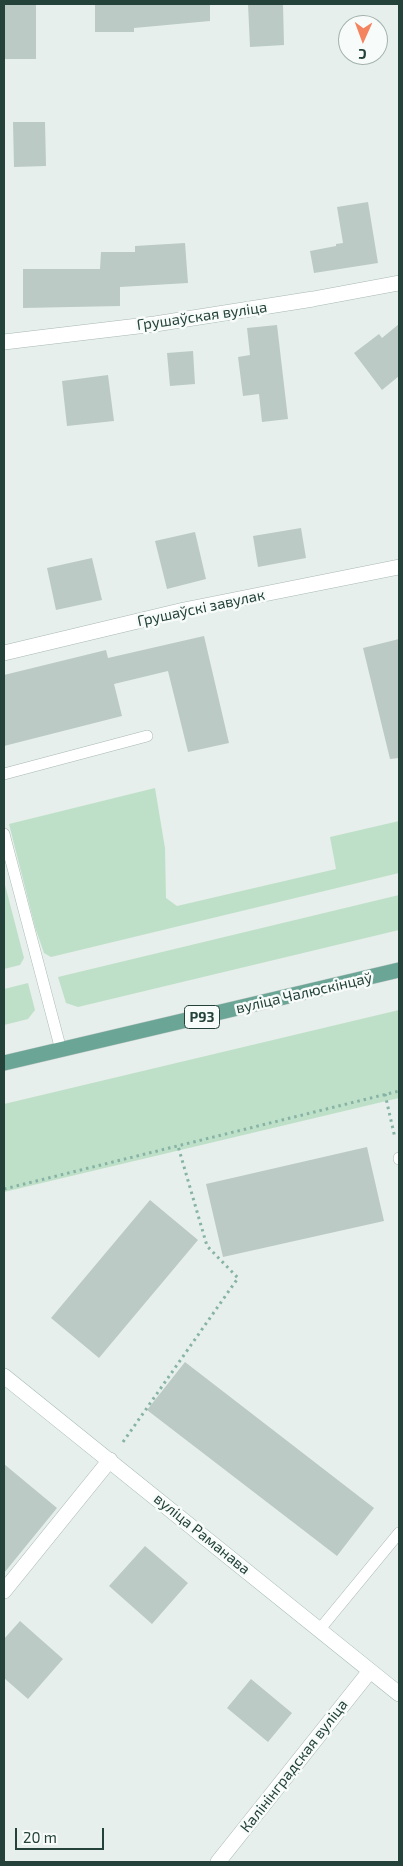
<!DOCTYPE html>
<meta charset="utf-8">
<style>
body{margin:0}
#map{position:relative;width:403px;height:1866px;overflow:hidden;background:#e6efeb;font-family:"Exo 2",sans-serif}
canvas{display:block}
.frame{position:absolute;inset:0;border:5px solid #24423a;pointer-events:none}
.north{position:absolute;left:338px;top:15px;width:50px;height:50px;box-sizing:border-box;background:#f7fbf9;border:1px solid #a3b1ad;border-radius:50%;rotate:182deg;font-size:14px;font-weight:700;line-height:20px;text-align:center;color:#24423a}
.north::after{content:'';display:block;margin:auto;width:18px;height:22px;background:#f4845f;clip-path:polygon(50% 0,100% 100%,50% 72%,0 100%)}
.scale{position:absolute;left:15px;top:1828px;width:89px;height:22px;box-sizing:border-box;border:2px solid #24423a;border-top:0;padding-left:6px;font-size:15px;line-height:18px;white-space:nowrap;color:#24423a;-webkit-text-stroke:4px #f7fbf9;paint-order:stroke}
</style>
<div id="map">
<canvas width="403" height="1866"></canvas>
<div class="frame"></div>
<div class="north">С</div>
<div class="scale">20 m</div>
</div>
<script>
const ctx = document.querySelector('canvas').getContext('2d');
ctx.lineJoin = 'round';
function fill(path, color) { ctx.fillStyle = color; ctx.fill(path, 'evenodd'); }
const poly = rows => new Path2D(rows.map(r => 'M' + r).join(''));
function stroke(path, color, width, dash) { ctx.strokeStyle = color; ctx.lineWidth = width; ctx.lineCap = dash ? 'butt' : 'round'; ctx.setLineDash(dash || []); ctx.stroke(path); }
function drawText(font, color, halo, rows, align = 'center') {
  ctx.font = font + ' "Exo 2",sans-serif'; ctx.lineWidth = 5; ctx.setLineDash([]); ctx.textBaseline = 'middle'; ctx.strokeStyle = halo; ctx.fillStyle = color; for (const [text, x, y, turn = 0] of rows) {
    ctx.save(); ctx.translate(x, y); ctx.rotate((+turn || 0) * Math.PI / 180); ctx.textAlign = isNaN(turn) ? turn : align; if (halo) ctx.strokeText(text, 0, 0); ctx.fillText(text, 0, 0); ctx.restore();
  }
}
fill(poly([
 [155,788,165,848,166,898,177,906,336,869,330,837,399,821,399,873,51,957,44,953,35,927,9,824],
 [4,881,24,958,20,965,4,969],
 [399,895,399,930,78,1007,66,1003,58,977],
 [28,983,35,1010,28,1019,4,1025,4,989],
 [399,1010,399,1098,4,1192,4,1104]
]), '#bfe0c8');
fill(poly([
 [4,4,36,4,36,59,4,59],
 [95,4,210,4,210,21,134,28,134,32,95,32],
 [248,4,283,4,284,45,250,47],
 [13,122,45,122,46,166,14,167],
 [368,202,378,263,314,273,310,251,336,246,336,244,343,243,337,207],
 [185,243,188,283,120,287,120,306,23,308,23,269,100,269,101,252,135,252,135,246],
 [399,324,399,376,382,390,354,353,379,334,382,338],
 [277,325,288,419,262,422,259,394,243,396,238,357,250,355,247,328],
 [193,351,195,384,170,386,167,353],
 [108,375,114,421,67,426,62,381],
 [301,528,306,558,258,567,253,536],
 [195,532,206,579,167,589,155,541],
 [92,558,102,600,56,610,47,568],
 [204,636,229,743,188,752,168,671,114,684,122,716,4,746,4,675,106,650,108,658],
 [399,639,399,758,390,759,363,648],
 [367,1147,384,1221,223,1257,206,1184],
 [150,1200,198,1240,99,1358,51,1318],
 [185,1362,374,1508,337,1556,147,1410],
 [4,1464,57,1508,4,1573],
 [145,1546,188,1583,152,1624,109,1586],
 [20,1621,63,1659,28,1699,4,1678,4,1639],
 [251,1679,292,1713,268,1742,227,1708]
]), '#bbcac4');
const lane = poly([
 [4,774,147,736],
 [4,834,61,1050],
 [399,1158,399,1159],
 [320,1629,399,1533]
]);
const street = poly([
 [4,342,155,324,313,299,399,283],
 [4,653,184,610,399,567],
 [4,1591,110,1460],
 [218,1862,370,1671]
]);
const secondary = poly([
 [4,1376,399,1694]
]);
const primary = poly([
 [4,1063,399,970]
]);
stroke(lane, '#a8b8b2', 12);
stroke(street, '#a8b8b2', 16);
stroke(secondary, '#a4bbb3', 16);
stroke(primary, '#c2cac8', 16);
stroke(poly([
 [385,1094,395,1138],
 [4,1189,399,1091],
 [123,1442,238,1278,207,1246,178,1146]
]), '#86b3a5', 3, [2.5, 4]);
stroke(lane, '#fff', 11);
stroke(street, '#fff', 15);
stroke(secondary, '#fff', 15);
stroke(primary, '#6aa596', 15);
for (const [x, y, w] of [
 [202,1017,35]
]) { const box = new Path2D(); box.roundRect(x - w / 2, y - 11.5, w, 23, 4); ctx.fillStyle = '#f7fbf9'; ctx.fill(box); stroke(box, '#24423a', 1); }
drawText('bold 14px', '#24423a', null, [
 ["Р93",202,1017]
]);
drawText('15px', '#24423a', '#f7fbf9', [
 ["Грушаўская вуліца",202,316,-8],
 ["Грушаўскі завулак",201,608,-12],
 ["вуліца Чалюскінцаў",304,993,-13],
 ["вуліца Раманава",202,1534,39],
 ["Калінінградская вуліца",294,1766,-52]
]);
</script>
